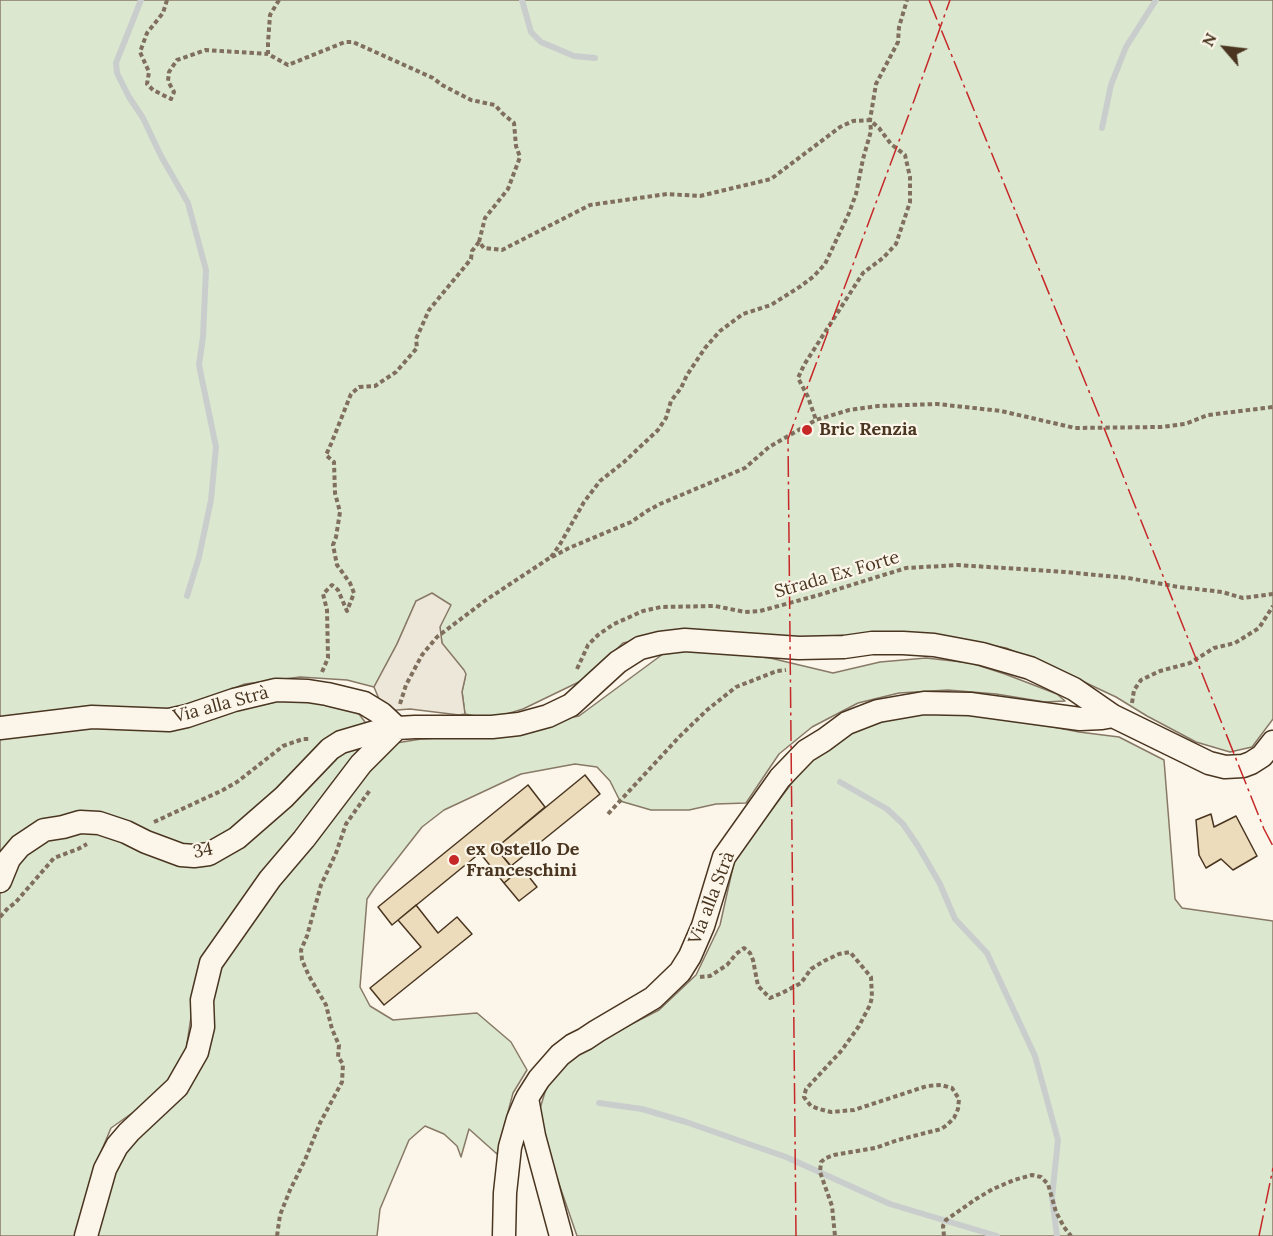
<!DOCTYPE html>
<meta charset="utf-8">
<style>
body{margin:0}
#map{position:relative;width:1273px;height:1236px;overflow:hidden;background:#fbf6e9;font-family:Lora,serif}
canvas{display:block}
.north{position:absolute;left:1195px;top:18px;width:60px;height:60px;-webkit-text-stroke:4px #fbf6e9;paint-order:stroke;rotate:298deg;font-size:16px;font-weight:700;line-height:24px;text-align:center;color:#4a3520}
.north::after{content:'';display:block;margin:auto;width:21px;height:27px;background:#4a3520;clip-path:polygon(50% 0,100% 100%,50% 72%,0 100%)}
</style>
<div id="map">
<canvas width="1273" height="1236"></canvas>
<div class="north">N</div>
</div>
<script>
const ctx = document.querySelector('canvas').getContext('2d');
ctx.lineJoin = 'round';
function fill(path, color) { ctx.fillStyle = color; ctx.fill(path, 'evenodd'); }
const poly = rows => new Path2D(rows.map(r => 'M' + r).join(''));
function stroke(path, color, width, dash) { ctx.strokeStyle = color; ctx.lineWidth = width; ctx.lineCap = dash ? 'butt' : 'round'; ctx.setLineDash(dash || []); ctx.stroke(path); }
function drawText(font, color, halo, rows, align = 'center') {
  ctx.font = font + ' Lora,serif'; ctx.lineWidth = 4.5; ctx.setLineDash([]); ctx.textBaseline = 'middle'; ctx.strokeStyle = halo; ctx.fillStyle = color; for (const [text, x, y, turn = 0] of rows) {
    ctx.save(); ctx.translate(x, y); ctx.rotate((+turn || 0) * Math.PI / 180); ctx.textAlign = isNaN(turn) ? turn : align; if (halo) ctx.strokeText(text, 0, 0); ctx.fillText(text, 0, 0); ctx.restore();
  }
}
const green = poly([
 [0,0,1273,0,1273,719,1252,747,1230,752,1196,742,1147,716,1116,697,1065,673,1006,648,941,636,826,640,650,637,623,643,585,679,523,709,490,719,465,714,462,691,465,678,442,644,440,627,416,601,397,644,374,687,347,680,300,677,245,684,178,709,0,718,0,0],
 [695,650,770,658,833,673,880,662,926,658,971,663,1005,674,1057,694,1065,701,1045,702,996,694,948,690,899,693,858,703,812,727,779,754,746,803,716,804,689,810,651,810,620,801,610,781,597,767,575,764,521,774,444,810,422,827,375,887,367,899,360,987,370,1006,393,1020,477,1013,511,1042,527,1070,513,1093,497,1154,469,1129,461,1157,457,1146,444,1134,425,1126,409,1140,380,1209,377,1236,93,1236,122,1150,183,1093,216,966,390,744,421,739,474,736,579,716,667,651,695,650],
 [261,699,332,701,359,714,368,726,362,746,330,786,243,904,194,997,186,1050,173,1077,152,1099,111,1128,93,1171,77,1236,0,1236,0,735,261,699],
 [917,712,987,714,1079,732,1119,737,1164,760,1175,899,1182,908,1273,921,1273,1236,577,1236,556,1175,539,1112,548,1082,568,1059,604,1038,659,1010,696,975,720,925,735,858,810,759,857,729,917,712]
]);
fill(green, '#dce7d0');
stroke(green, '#887966', 1.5);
const parking = poly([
 [432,593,451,605,440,627,442,643,464,670,466,674,462,692,465,714,459,715,410,709,384,711,374,687,397,644,416,601,432,593]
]);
fill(parking, '#ede7d9');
stroke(parking, '#887966', 1.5);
stroke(poly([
 [141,0,116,63,117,73,129,97,143,118,161,156,188,203,206,270,203,337,199,365,216,447,211,500,199,557,187,596],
 [522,0,531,32,541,42,574,56,595,58],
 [1102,128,1111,85,1126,47,1156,0],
 [840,782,887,809,903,824,918,846,940,884,955,919,987,953,1035,1056,1058,1140,1052,1197,1057,1236],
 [599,1103,642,1109,686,1122,786,1157,890,1204,997,1236]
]), '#c9cecd', 6);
const building = poly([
 [585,775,600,794,511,866,496,848,585,775],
 [528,785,545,807,496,848,516,873,504,883,480,853,392,925,378,907,528,785],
 [1211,814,1214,827,1236,816,1257,856,1233,870,1221,859,1206,868,1199,855,1196,820,1211,814],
 [522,868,537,887,519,901,504,883,522,868],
 [416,905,438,933,457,917,472,934,384,1005,370,988,421,947,398,920,416,905]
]);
fill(building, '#ecdcbc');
stroke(building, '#4a3520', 1.5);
const minor = poly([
 [0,728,92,717,169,720,187,716,234,700,276,690,308,691,327,694,364,703,382,714,397,728],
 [0,881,9,859,20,846,44,830,63,827,80,822,99,823,126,832,146,842,181,855,194,856,209,854,237,838,284,797,330,749,341,742,375,732,397,728,415,727,492,727,519,724,548,716,571,705,618,662,640,648,660,643,685,640,799,648,844,647,872,643,903,643,934,645,982,654,1030,668,1074,689,1113,716,1209,763,1225,767,1243,766,1251,763,1262,756,1273,742],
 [86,1236,105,1169,117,1146,129,1132,177,1087,197,1052,203,1027,202,1000,211,963,270,879,304,839,361,764,397,728],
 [504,1236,505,1193,510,1147,518,1119,526,1100],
 [561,1236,534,1136,527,1098,539,1079,560,1055,573,1045,585,1039,597,1031,653,998,680,972,690,956,703,926,724,857,780,778,806,751,824,740,847,723,878,711,924,703,970,704,1080,719,1102,718,1113,716]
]);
stroke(minor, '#4a3520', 25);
stroke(poly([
 [167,0,163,13,147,33,140,52,149,72,147,84,153,90,171,99,174,92,168,81,169,72,177,60,206,50,268,54],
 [279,0,270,15,268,43,268,54,288,65,345,42,353,42,433,78,442,85,471,100,495,105,502,113,514,123,516,146,520,157,508,189,485,218,479,242,484,248,502,250,590,205,667,194,700,196,771,179,840,127,853,121,870,120,879,128,891,144,905,155,910,177,910,202,896,244,883,258,863,273,804,365,798,378,808,397,816,420],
 [551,557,559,546,584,502,600,481,624,462,658,430,666,418,671,401,681,388,687,375,705,348,720,331,743,314,771,305,801,286,814,276,825,264,849,213,856,194,863,159,871,131,870,120,876,84,898,42,899,27,907,0],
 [577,669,588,645,598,635,614,624,643,611,661,607,715,606,745,612,760,611,819,595,906,568,958,565,1065,572,1128,578,1179,587,1222,592,1243,598,1273,594],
 [322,672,328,658,327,610,323,594,332,585,338,590,347,611,354,593,350,583,337,565,333,545,336,537,340,512,335,493,334,462,326,455,331,444,351,394,359,387,375,386,396,372,417,348,416,339,429,310,471,259,472,251,479,242],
 [1132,703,1134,690,1141,680,1160,671,1190,663,1214,648,1235,643,1259,628,1273,606],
 [400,704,406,685,422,655,437,637,486,600,548,559,569,548,631,522,647,511,660,504,745,468,769,447,816,420,849,410,878,406,937,404,1001,411,1075,428,1161,427,1185,424,1208,415,1273,407],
 [608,814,679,737,707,710,736,687,777,671,786,670],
 [154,822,223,790,237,782,283,746,303,739,310,739],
 [0,917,8,908,15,903,54,858,78,849,87,844],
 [700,977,710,976,727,965,736,954,744,948,750,953,753,960,758,986,770,998,782,993,801,983,811,969,824,961,839,954,850,952,871,977,872,997,870,1005,859,1026,842,1050,806,1089,804,1097,806,1100,811,1106,819,1109,831,1112,854,1110,927,1086,941,1085,952,1088,959,1099,958,1109,954,1118,947,1125,941,1129,898,1140,875,1148,834,1155,826,1158,821,1162,820,1172,832,1206,835,1236],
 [277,1236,280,1215,290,1190,305,1160,320,1123,342,1082,343,1064,338,1057,339,1045,332,1029,326,1005,309,976,302,960,301,950,307,936,321,885,336,853,346,824,370,790],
 [944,1236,943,1226,946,1220,976,1199,993,1189,1014,1180,1032,1175,1041,1177,1048,1184,1056,1212,1064,1227,1071,1236]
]), '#7f6f5c', 4, [4.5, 3]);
stroke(minor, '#fbf6e9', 22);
stroke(poly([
 [929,0,1104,428,1264,829,1273,846],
 [796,1236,788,439,915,98,950,0],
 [1259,1236,1273,1168]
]), '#c62828', 1.5, [21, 4.5, 3, 4.5]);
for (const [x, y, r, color] of [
 [807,430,6,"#c62828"],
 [454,860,6,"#c62828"]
]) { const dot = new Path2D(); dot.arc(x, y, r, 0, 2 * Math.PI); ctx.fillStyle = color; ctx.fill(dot); stroke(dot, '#fbf6e9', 2); }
drawText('bold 18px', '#4a3520', '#fbf6e9', [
 ["Bric Renzia",819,430],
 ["ex Ostello De",466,850],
 ["Franceschini",466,871]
], 'left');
drawText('18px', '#4a3520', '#fbf6e9', [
 ["Strada Ex Forte",837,575,-16],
 ["Via alla Strà",221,705,-15],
 ["34",203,851,-12],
 ["Via alla Strà",712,898,-69]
]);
</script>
